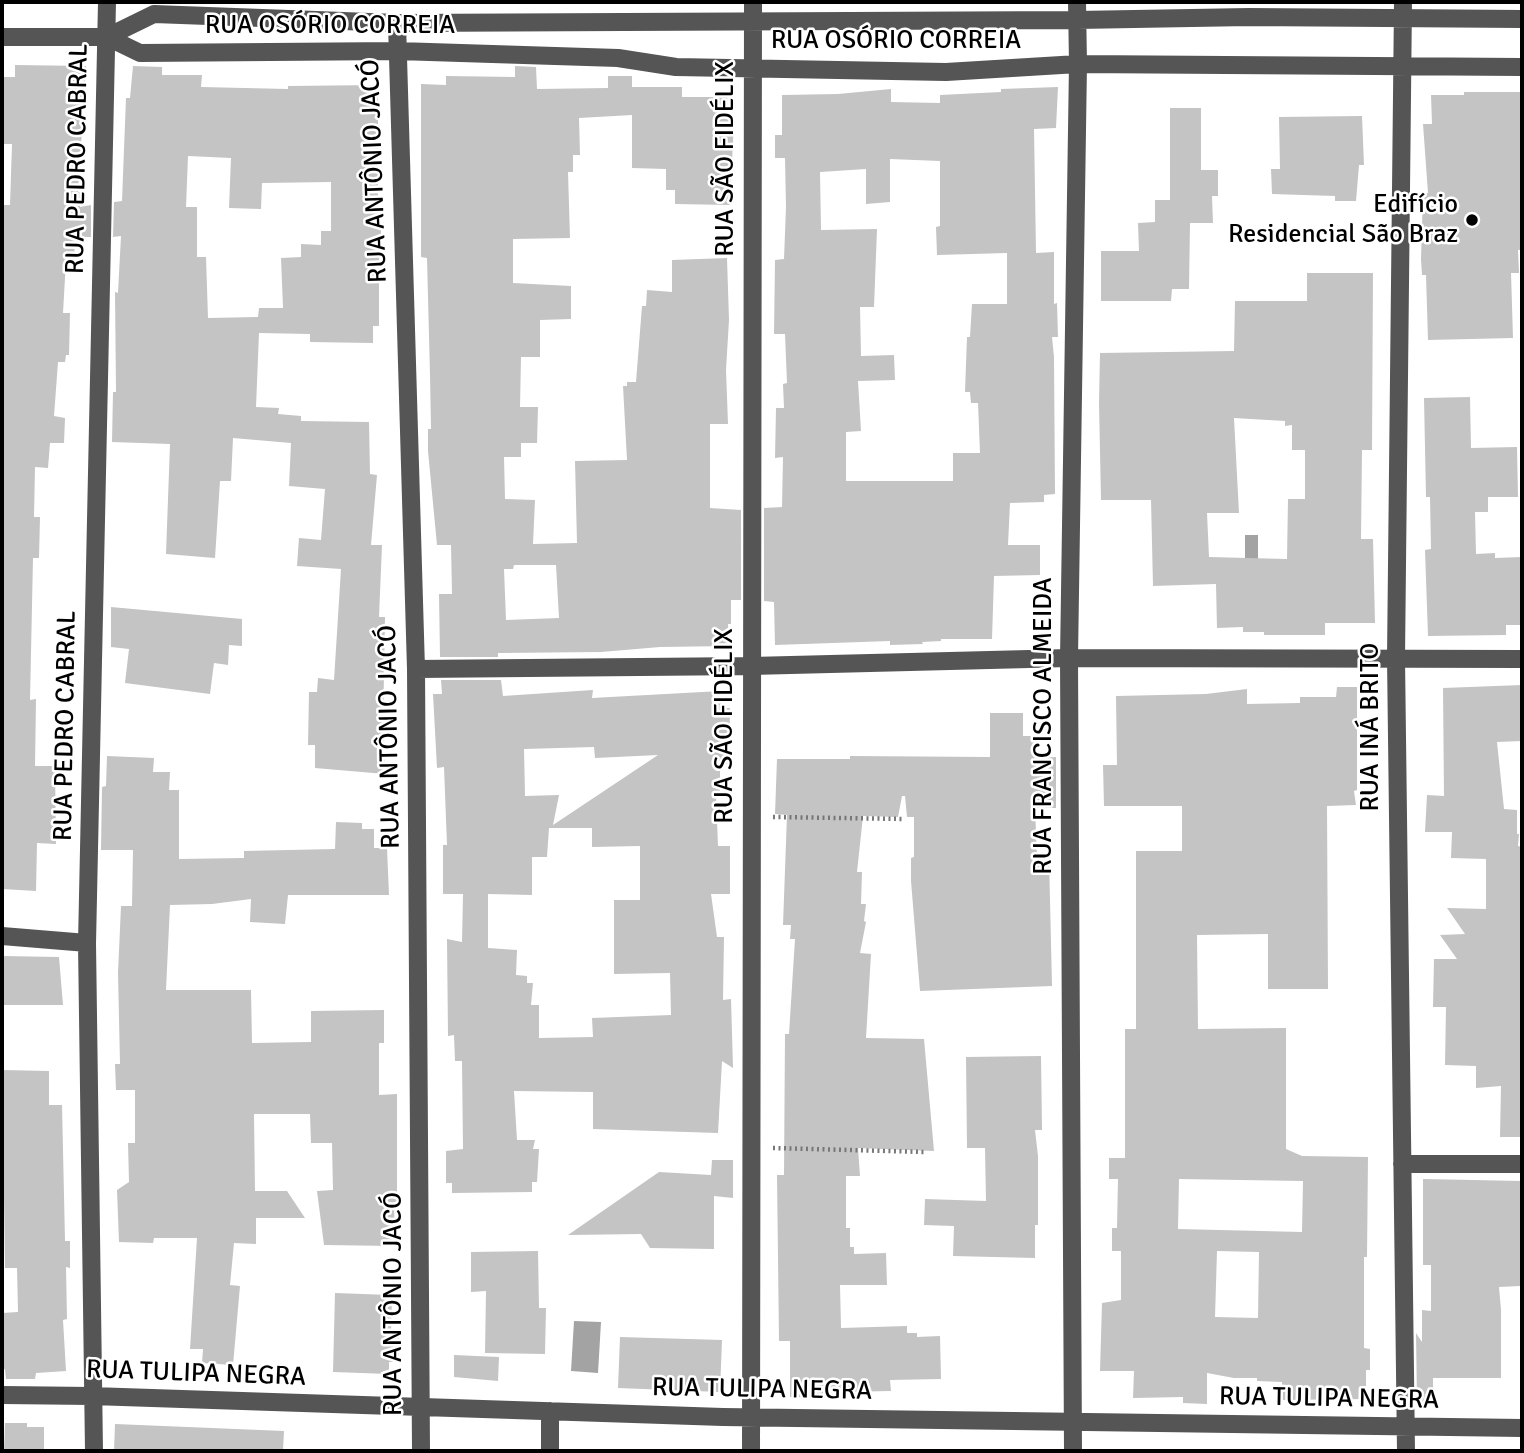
<!DOCTYPE html>
<meta charset="utf-8">
<style>
body{margin:0}
#map{position:relative;width:1524px;height:1453px;overflow:hidden;background:#fff;font-family:Signika,sans-serif}
canvas{display:block}
.frame{position:absolute;inset:0;border:4px solid #000;pointer-events:none}
</style>
<div id="map">
<canvas width="1524" height="1453"></canvas>
<div class="frame"></div>
</div>
<script>
const ctx = document.querySelector('canvas').getContext('2d');
ctx.lineJoin = 'round';
function fill(path, color) { ctx.fillStyle = color; ctx.fill(path, 'evenodd'); }
const poly = rows => new Path2D(rows.map(r => 'M' + r).join(''));
function stroke(path, color, width, dash) { ctx.strokeStyle = color; ctx.lineWidth = width; ctx.lineCap = dash ? 'butt' : 'round'; ctx.setLineDash(dash || []); ctx.stroke(path); }
function drawText(font, color, halo, rows, align = 'center') {
  ctx.font = font + ' Signika,sans-serif'; ctx.lineWidth = 5; ctx.setLineDash([]); ctx.textBaseline = 'middle'; ctx.strokeStyle = halo; ctx.fillStyle = color; for (const [text, x, y, turn = 0] of rows) {
    ctx.save(); ctx.translate(x, y); ctx.rotate((+turn || 0) * Math.PI / 180); ctx.textAlign = isNaN(turn) ? turn : align; if (halo) ctx.strokeText(text, 0, 0); ctx.fillText(text, 0, 0); ctx.restore();
  }
}
fill(poly([
 [1245,535,1258,535,1258,565,1245,565],
 [574,1321,601,1322,598,1373,571,1371]
]), '#a3a3a3');
fill(poly([
 [15,65,86,66,78,192,80,192,80,207,91,205,91,237,75,237,74,262,66,260,63,313,70,313,69,355,66,355,65,362,58,362,54,416,65,418,64,443,50,443,48,468,35,467,34,517,40,517,39,558,33,558,30,700,36,699,35,766,55,766,56,844,37,843,36,891,2,889,2,205,10,205,12,144,2,144,2,77,15,77],
 [133,66,162,67,162,75,202,75,201,87,288,89,288,86,378,85,378,209,380,209,382,256,379,257,379,326,373,326,373,343,310,342,310,334,259,333,256,407,279,408,278,414,301,416,301,421,369,422,370,474,377,475,371,545,382,545,379,617,385,617,383,729,385,774,315,768,315,745,308,745,309,692,317,692,318,678,334,680,341,569,297,566,299,538,321,540,325,489,289,486,291,443,233,438,231,481,220,481,215,558,166,554,170,444,112,442,113,392,116,392,115,292,118,293,121,236,113,237,114,202,122,201,126,98,130,98],
 [188,156,231,158,229,208,261,209,262,183,331,182,331,231,321,231,321,245,301,244,301,257,281,258,283,308,259,308,258,317,208,318,206,257,197,257,197,207,186,207],
 [515,66,536,67,537,89,608,88,608,76,632,76,632,87,682,87,682,97,727,97,729,120,734,120,730,205,675,204,675,190,666,190,666,169,632,168,632,115,579,118,580,155,573,155,573,172,568,172,570,238,513,239,513,283,571,286,571,319,540,320,540,357,521,357,520,407,538,407,537,443,521,443,521,457,504,457,505,499,535,500,533,544,577,543,575,461,627,460,623,386,627,386,627,382,636,382,642,306,646,306,647,290,672,292,672,260,727,258,729,320,726,370,728,424,710,424,710,508,741,510,741,600,731,600,731,624,728,624,729,646,660,647,601,652,498,653,498,657,440,657,439,594,452,594,451,545,437,545,428,451,428,429,431,429,430,375,427,258,421,257,421,84,446,85,446,76,515,77],
 [514,565,556,565,559,618,506,620,504,569,513,569],
 [1058,87,1056,128,1034,129,1036,253,1054,252,1054,304,1057,303,1058,337,1052,337,1054,357,1055,494,1044,495,1044,502,1010,503,1008,545,1040,545,1040,575,994,576,992,639,941,639,941,641,922,642,923,644,890,645,890,641,775,645,774,602,764,601,764,508,782,507,783,457,775,458,776,408,784,408,783,384,787,383,785,334,774,334,775,260,784,259,786,207,785,158,775,158,775,135,782,135,782,95,838,94,891,89,891,102,940,103,940,95,1001,92,1001,89],
 [890,159,940,161,940,226,936,227,937,255,1007,253,1007,304,972,304,970,337,967,337,965,392,970,392,971,403,978,403,980,453,953,453,953,481,846,481,846,432,861,431,858,381,895,380,894,355,861,356,860,307,874,307,877,229,821,230,820,172,866,169,866,204,890,202],
 [1464,92,1522,92,1522,250,1518,250,1519,273,1511,273,1513,338,1428,340,1426,275,1422,275,1421,259,1423,193,1428,193,1423,124,1432,124,1431,95,1464,95],
 [1170,108,1201,108,1201,170,1218,170,1218,196,1212,196,1213,223,1190,223,1189,289,1172,289,1171,301,1101,301,1101,251,1139,251,1138,223,1155,222,1155,200,1170,200],
 [1362,116,1364,165,1359,165,1356,201,1335,201,1335,196,1272,194,1271,169,1280,169,1279,117],
 [1307,273,1373,273,1372,450,1362,450,1361,539,1373,539,1375,623,1325,623,1325,635,1264,635,1264,632,1243,632,1243,627,1217,628,1216,584,1153,586,1151,500,1101,500,1099,403,1100,353,1234,351,1235,301,1307,301],
 [1234,418,1285,421,1285,426,1292,425,1292,450,1305,450,1305,499,1288,499,1287,559,1209,557,1207,513,1239,513],
 [1470,397,1471,448,1517,447,1518,497,1488,497,1488,512,1475,512,1476,554,1495,553,1495,558,1522,557,1522,625,1506,625,1506,635,1428,636,1425,550,1431,549,1430,497,1426,497,1424,398],
 [111,607,242,619,242,646,229,645,228,665,214,663,210,694,125,683,129,649,111,647],
 [441,680,501,680,503,696,593,690,592,698,721,691,721,708,730,708,729,764,720,765,720,795,716,795,718,846,730,846,730,894,711,894,717,937,724,937,723,1000,731,999,733,1068,722,1061,718,1133,593,1129,593,1092,514,1091,517,1140,535,1140,533,1149,539,1149,537,1182,532,1182,532,1192,452,1193,452,1183,446,1183,446,1151,463,1149,462,1061,455,1061,454,1035,448,1036,447,939,462,942,463,894,443,894,443,845,447,845,444,767,437,768,433,694,442,694],
 [594,747,595,758,658,755,553,825,559,795,525,796,524,749],
 [549,828,592,828,592,847,640,846,640,900,614,900,614,974,670,973,671,1015,592,1018,593,1037,539,1038,539,1005,531,1005,533,983,527,983,527,976,516,975,517,950,488,948,488,894,532,895,532,857,547,857],
 [1522,685,1522,741,1497,742,1504,809,1517,810,1517,834,1519,834,1518,846,1522,847,1522,1137,1500,1137,1501,1086,1476,1088,1476,1066,1445,1065,1446,1007,1433,1007,1434,959,1457,959,1440,935,1465,934,1447,908,1486,909,1486,859,1451,858,1452,832,1425,832,1427,795,1444,796,1443,688],
 [1337,687,1357,687,1357,790,1354,791,1356,805,1327,806,1328,989,1268,989,1268,934,1197,935,1198,1029,1286,1028,1286,1149,1302,1156,1368,1157,1367,1257,1364,1257,1364,1348,1370,1349,1370,1370,1366,1370,1366,1399,1282,1400,1282,1382,1257,1381,1257,1378,1234,1378,1207,1373,1207,1404,1183,1403,1183,1397,1133,1398,1134,1371,1100,1371,1102,1303,1121,1300,1121,1251,1112,1251,1112,1228,1117,1228,1118,1179,1109,1179,1109,1158,1125,1158,1125,1029,1136,1029,1136,851,1182,851,1182,806,1104,806,1103,765,1117,765,1116,696,1206,694,1247,689,1247,704,1300,703,1300,697,1336,697],
 [1179,1179,1303,1181,1302,1232,1178,1229],
 [1217,1251,1259,1252,1258,1318,1215,1317],
 [990,713,1023,713,1023,736,1037,736,1038,758,1056,757,1056,808,1035,808,1037,857,1049,857,1052,986,920,991,911,881,911,858,914,857,914,817,907,817,905,796,902,796,898,817,863,816,857,872,862,872,861,904,866,904,864,921,866,922,860,953,871,954,866,1038,924,1039,934,1151,858,1148,860,1176,846,1176,846,1228,850,1228,850,1247,854,1247,854,1254,886,1253,887,1285,840,1285,841,1328,907,1326,907,1333,917,1333,917,1337,940,1336,941,1379,890,1380,891,1391,841,1392,841,1397,790,1397,790,1341,779,1341,777,1175,784,1175,785,1034,789,1034,795,939,790,939,791,925,783,925,787,815,775,814,777,759,850,759,850,756,990,757],
 [107,756,154,758,153,772,170,772,169,790,179,790,179,859,244,858,244,851,335,849,336,822,362,823,362,829,374,829,374,848,387,848,389,895,288,895,285,924,250,922,251,899,212,904,170,905,166,990,251,990,252,1043,311,1042,311,1011,384,1010,384,1043,379,1043,379,1095,397,1094,397,1202,394,1202,395,1246,324,1245,317,1191,333,1190,332,1143,311,1143,310,1114,254,1114,255,1191,287,1191,305,1218,256,1218,256,1244,234,1243,230,1285,240,1286,233,1365,202,1363,203,1349,190,1349,197,1238,154,1238,153,1243,119,1242,117,1190,129,1182,128,1143,135,1143,135,1090,116,1090,115,1064,120,1064,118,973,121,906,132,906,133,850,101,850,102,787,106,786],
 [2,956,59,957,63,1005,2,1005],
 [1041,1056,1042,1130,1035,1130,1038,1156,1038,1225,1035,1225,1035,1258,953,1256,954,1226,924,1225,925,1199,986,1201,985,1148,967,1148,966,1057],
 [2,1070,49,1071,49,1105,62,1105,65,1241,70,1241,70,1268,66,1267,67,1319,63,1320,66,1371,36,1373,35,1379,6,1379,5,1369,2,1370,2,1313,18,1312,17,1268,5,1268,4,1198,2,1198],
 [712,1160,733,1160,733,1198,714,1196,714,1249,650,1248,641,1234,568,1235,659,1172,711,1175],
 [1423,1179,1522,1181,1522,1283,1520,1286,1499,1287,1501,1310,1501,1378,1433,1378,1433,1403,1417,1403,1416,1333,1422,1342,1422,1310,1431,1311,1431,1265,1423,1265],
 [538,1251,539,1308,546,1308,545,1354,485,1353,486,1291,471,1292,471,1252],
 [335,1293,390,1295,392,1297,391,1335,399,1330,399,1362,389,1362,389,1374,333,1372],
 [620,1337,722,1340,720,1392,618,1388],
 [454,1355,499,1357,498,1381,454,1377],
 [5,1423,27,1423,27,1427,44,1427,44,1451,4,1451],
 [115,1424,284,1431,283,1451,114,1451]
]), '#c4c4c4');
stroke(poly([
 [773,817,905,819],
 [773,1148,926,1152]
]), '#777', 4.5, [2, 3.5]);
stroke(poly([
 [1403,2,1396,658,1406,1451],
 [397,23,416,669,421,1451],
 [2,37,107,37,154,14,397,23,1077,20,1249,17,1522,19],
 [107,37,140,53,398,51,618,58,676,67,946,72,1078,64,1522,67],
 [416,669,751,666,1069,658,1522,659],
 [2,936,87,943],
 [1402,1164,1522,1164],
 [2,1395,92,1396,723,1417,1522,1428],
 [94,1451,87,943,107,2],
 [550,1451,550,1411],
 [751,1451,753,2],
 [1073,1451,1069,658,1078,64,1077,2]
]), '#555', 18);
for (const [x, y, r, color] of [
 [1472,220,7,"#000"]
]) { const dot = new Path2D(); dot.arc(x, y, r, 0, 2 * Math.PI); ctx.fillStyle = color; ctx.fill(dot); stroke(dot, '#fff', 2.5); }
drawText('26px', '#000', '#fff', [
 ["RUA OSÓRIO CORREIA",330,26],
 ["RUA OSÓRIO CORREIA",896,41],
 ["RUA PEDRO CABRAL",78,159,-89],
 ["RUA SÃO FIDÉLIX",726,159,-90],
 ["RUA ANTÔNIO JACÓ",375,171,-92],
 ["RUA PEDRO CABRAL",66,726,-89],
 ["RUA SÃO FIDÉLIX",725,726,-90],
 ["RUA FRANCISCO ALMEIDA",1044,726,-90],
 ["RUA INÁ BRITO",1371,727,-90],
 ["RUA ANTÔNIO JACÓ",390,737,-91],
 ["RUA ANTÔNIO JACÓ",394,1304,-90],
 ["RUA TULIPA NEGRA",196,1374,2],
 ["RUA TULIPA NEGRA",762,1390,1],
 ["RUA TULIPA NEGRA",1329,1399,1]
]);
drawText('26px', '#000', '#fff', [
 ["Edifício",1458,205],
 ["Residencial São Braz",1458,235]
], 'right');
</script>
